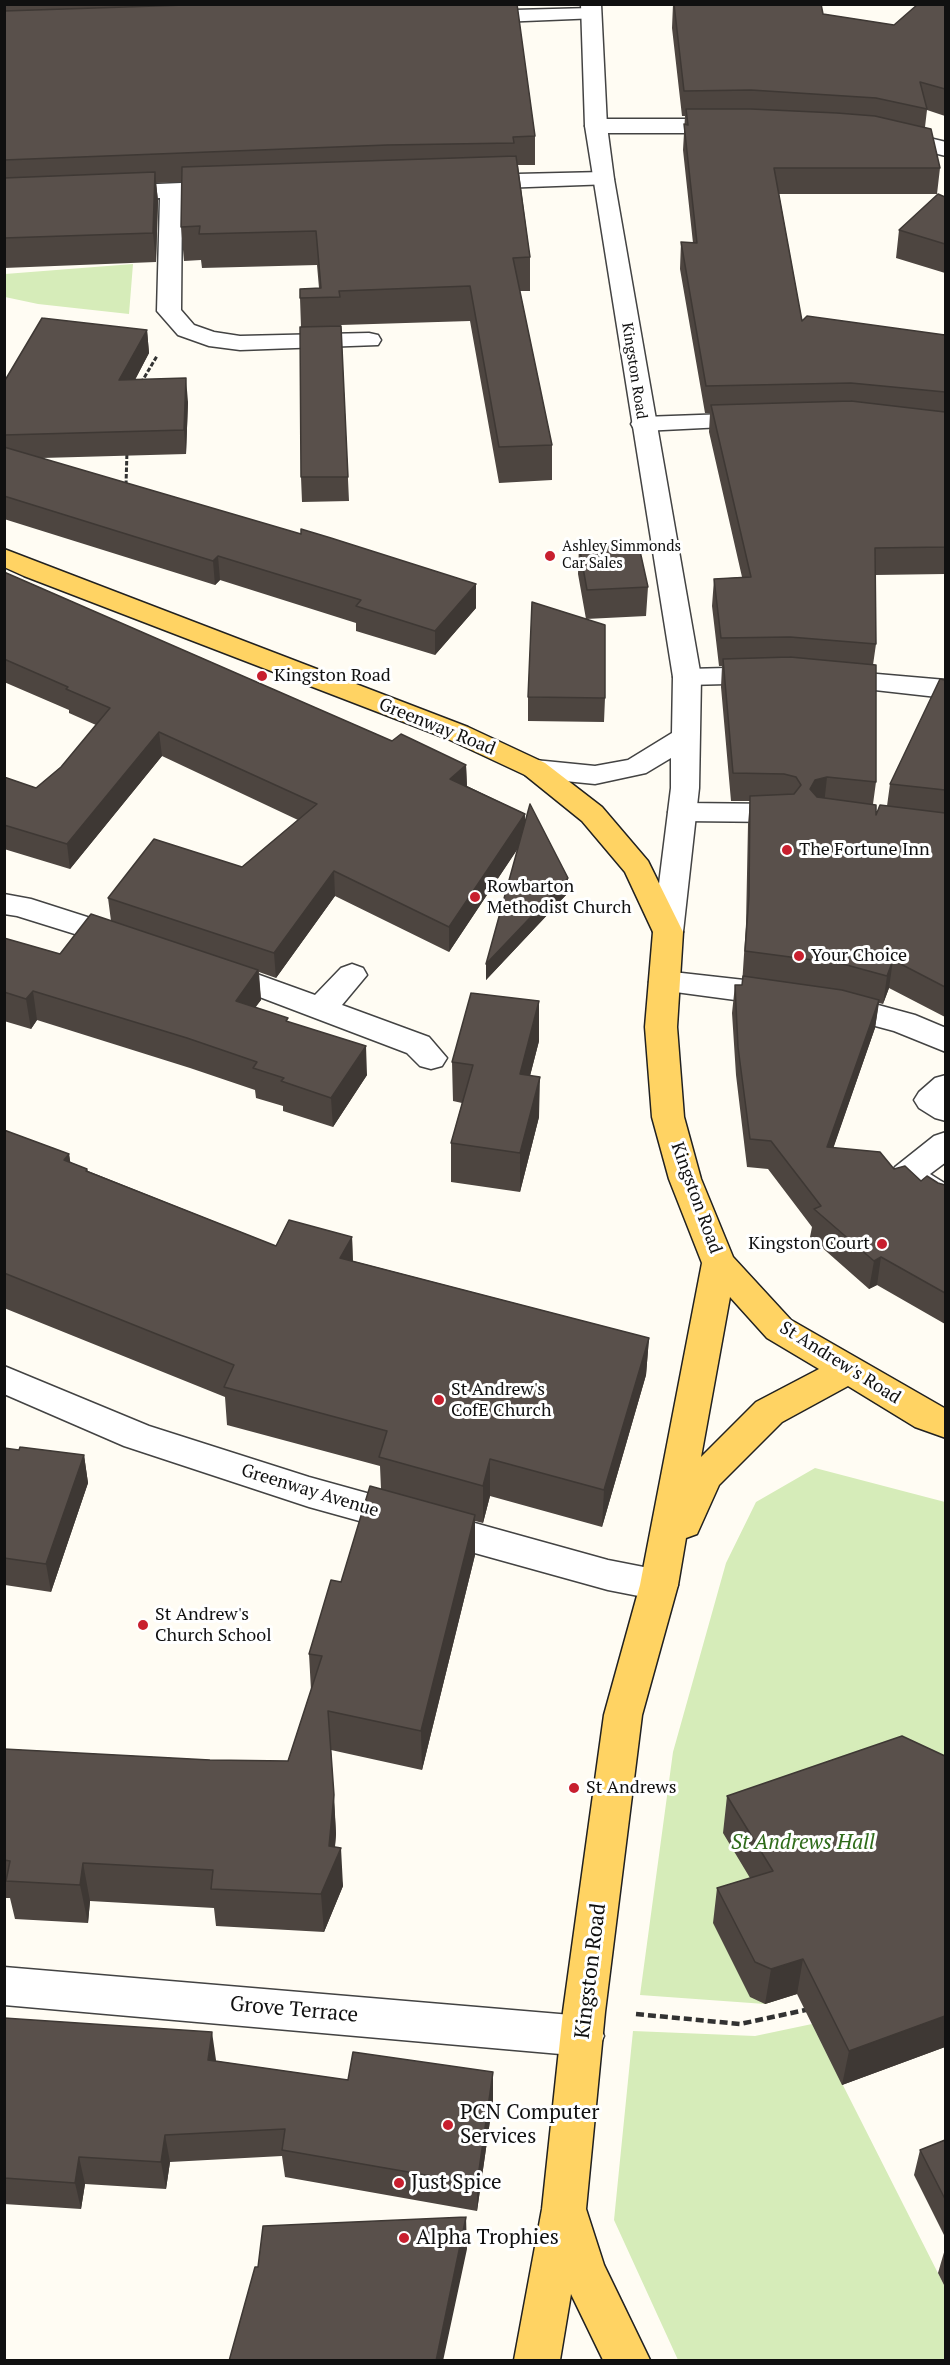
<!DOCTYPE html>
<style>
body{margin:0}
#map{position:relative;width:950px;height:2365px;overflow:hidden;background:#fffcf3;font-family:"PT Serif",serif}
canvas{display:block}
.frame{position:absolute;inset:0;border:6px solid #101010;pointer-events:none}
</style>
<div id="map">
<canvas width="950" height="2365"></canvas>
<div class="frame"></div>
</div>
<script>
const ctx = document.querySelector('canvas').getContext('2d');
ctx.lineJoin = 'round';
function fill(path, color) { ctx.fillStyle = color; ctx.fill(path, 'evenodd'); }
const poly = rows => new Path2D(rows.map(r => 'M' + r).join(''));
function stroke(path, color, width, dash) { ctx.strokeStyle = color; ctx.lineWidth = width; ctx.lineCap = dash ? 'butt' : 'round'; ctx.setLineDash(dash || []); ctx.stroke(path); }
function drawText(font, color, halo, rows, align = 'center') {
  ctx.font = font + ' "PT Serif",serif'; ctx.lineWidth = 6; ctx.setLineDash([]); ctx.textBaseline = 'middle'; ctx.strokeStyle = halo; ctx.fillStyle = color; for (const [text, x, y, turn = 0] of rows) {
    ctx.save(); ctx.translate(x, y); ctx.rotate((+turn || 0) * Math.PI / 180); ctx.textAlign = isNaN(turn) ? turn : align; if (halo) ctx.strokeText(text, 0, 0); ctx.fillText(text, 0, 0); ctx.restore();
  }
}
fill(poly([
 [133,264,129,314,38,304,5,297,5,274],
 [815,1468,945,1502,945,1945,765,2004,640,1995,673,1752,726,1563,756,1502],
 [812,2024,945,2287,945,2360,678,2360,614,2220,633,2031,755,2036]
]), '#d6ecb9');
const minor = poly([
 [591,8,598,10,601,14,598,18,476,23,469,21,466,17,469,13,476,11,591,8],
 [596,119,730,119,738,121,741,126,738,131,730,133,596,133,588,131,585,126,588,121,596,119],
 [892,129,946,142,946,156,884,141,881,136,884,131,892,129],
 [603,172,611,174,614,179,611,184,474,189,466,187,463,182,466,177,474,175,603,172],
 [228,181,236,183,239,188,236,193,182,197,181,310,194,325,214,332,240,336,369,333,378,335,381,340,378,345,240,350,209,346,178,335,157,311,160,198,111,200,103,198,100,193,103,188,111,186,228,181],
 [755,413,764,415,767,420,764,425,643,431,634,429,631,424,634,419,643,417,755,413],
 [767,667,777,669,781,675,777,681,767,683,687,685,677,683,673,677,677,671,687,669,767,667],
 [831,670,946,680,946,698,821,684,817,678,821,672,831,670],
 [683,803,781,804,791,806,796,813,791,820,781,822,683,821,673,819,668,812,673,805,683,803],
 [4,894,31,899,134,932,138,939,134,946,123,949,17,916,4,914,4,894],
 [218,960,315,995,341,968,352,964,363,968,367,975,342,1005,429,1037,447,1058,442,1066,431,1069,420,1066,407,1053,207,977,203,970,207,963,218,960],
 [664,971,780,984,791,987,796,995,791,1003,780,1006,653,989,649,982,653,975,664,971],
 [834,993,915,1015,946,1028,946,1052,894,1031,823,1012,818,1004,823,996,834,993],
 [946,1075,946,1121,935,1118,919,1108,914,1100,919,1092,935,1078,946,1075],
 [946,1132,946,1162,930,1174,946,1184,946,1212,934,1209,895,1183,891,1175,895,1167,934,1136,946,1132],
 [4,1366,149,1426,309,1477,608,1560,659,1570,672,1574,678,1585,672,1596,659,1600,608,1590,309,1507,124,1446,4,1394,4,1366],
 [4,1967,583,2016,598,2022,604,2036,598,2050,583,2056,4,2005,4,1967]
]);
const tertiary = poly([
 [581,4,601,4,607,126,614,179,701,677,699,788,683,932,679,939,668,942,657,939,653,932,671,788,671,758,646,773,595,784,535,778,525,775,521,769,525,763,535,760,595,766,628,760,672,733,673,677,585,126,581,4]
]);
const primary = poly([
 [4,549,468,727,545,763,602,807,648,861,683,932,677,1027,684,1117,701,1179,733,1257,791,1320,946,1409,946,1438,915,1427,848,1386,782,1422,719,1485,697,1534,686,1538,678,1585,642,1715,605,2012,586,2209,604,2265,650,2360,603,2360,571,2294,560,2360,514,2360,542,2209,563,2012,604,1715,640,1585,702,1263,669,1179,652,1117,645,1027,653,932,625,872,582,821,525,775,448,739,24,576,4,567,4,549],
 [730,1297,767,1338,819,1369,756,1402,701,1457,730,1297]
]);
stroke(minor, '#434343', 3);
stroke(tertiary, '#434343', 3);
stroke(primary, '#212121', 3);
stroke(poly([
 [141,383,157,356],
 [126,485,127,451]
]), '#323232', 3, [4.5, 2]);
stroke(poly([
 [636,2014,740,2024,810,2009]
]), '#323232', 4.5, [8, 4]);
fill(minor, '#fff');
fill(tertiary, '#fff');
fill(primary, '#ffd363');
fill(poly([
 [4,4,517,4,535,136,535,165,518,165,530,257,530,291,520,291,552,445,552,480,499,483,470,321,341,325,349,501,302,502,301,477,301,327,300,298,319,288,317,265,202,268,201,260,184,261,181,227,181,182,156,183,158,201,156,262,4,268],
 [673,4,823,14,894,25,945,4,945,116,927,110,925,127,940,168,937,194,779,194,802,321,945,335,945,574,875,575,876,644,873,665,876,782,873,804,876,815,887,806,890,784,945,680,945,1017,889,988,883,1004,879,1003,875,1028,833,1148,894,1169,921,1181,938,1183,945,1185,945,1324,877,1285,869,1289,810,1237,812,1227,768,1169,747,1167,736,1075,732,1013,735,985,742,985,746,924,748,824,750,801,731,801,721,687,722,666,719,666,712,606,714,579,742,577,709,432,710,413,705,413,680,269,681,242,693,243,683,150,685,116,682,116,672,28],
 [945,197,945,273,896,258,899,230],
 [147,330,149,353,135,380,188,402,186,454,42,458,476,608,435,655,356,631,356,623,220,580,215,585,4,519,4,382],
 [579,545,648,587,646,616,586,619,578,574],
 [4,572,392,741,466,765,467,786,525,814,525,823,568,878,567,894,486,980,486,964,518,848,449,952,335,896,276,978,259,972,261,1000,255,1007,289,1022,367,1075,333,1127,283,1111,283,1106,256,1098,255,1090,190,1068,37,1020,31,1029,4,1021,4,938,60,954,111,921,108,898,242,867,298,820,162,756,70,869,4,849,4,777,36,788,61,767,96,725,69,713,69,710,4,682],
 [528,697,605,698,604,722,528,721],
 [539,1041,530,1076,539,1117,520,1192,451,1182,451,1143,462,1103,453,1101,452,1062],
 [4,1130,69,1154,70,1162,87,1169,88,1171,276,1246,352,1237,353,1261,649,1338,646,1375,602,1527,490,1496,483,1523,475,1521,475,1555,422,1770,331,1750,336,1834,335,1847,343,1886,324,1932,216,1926,214,1908,90,1901,88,1923,15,1919,10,1898,4,1898,4,1749,210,1760,288,1761,311,1690,309,1654,341,1582,381,1489,380,1466,227,1425,225,1397,4,1308],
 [4,1448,19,1450,84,1455,88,1483,51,1592,5,1585,4,1587],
 [945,1756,945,2047,842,2085,797,1994,765,2004,750,1997,713,1923,717,1888,750,1878,723,1833,727,1796],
 [4,2018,216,2061,348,2080,493,2100,477,2211,285,2177,282,2156,170,2162,166,2189,85,2184,81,2209,4,2204],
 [945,2140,945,2237,914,2175,920,2150],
 [945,2249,945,2248,945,2287,938,2273]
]), '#4d4540');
fill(poly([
 [155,172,158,201,156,262,153,233],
 [147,330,149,353,122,404,119,380],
 [186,378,188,402,186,454,184,430],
 [218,556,220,580,215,585,213,561],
 [476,584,476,608,435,655,435,631],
 [159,732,162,756,70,869,67,844],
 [466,765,467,789,450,779],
 [827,777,824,805,810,789,815,780],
 [525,814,525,838,449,952,449,927],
 [334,871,335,896,276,978,274,953],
 [568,878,567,894,486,980,486,964],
 [893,960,889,988,883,1004,887,976],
 [258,970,261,1000,238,1031,236,1001],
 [33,991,37,1020,31,1029,26,999],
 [879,1000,875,1028,824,1175,827,1147],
 [539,1001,539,1041,520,1114,520,1074],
 [366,1046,367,1075,333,1127,331,1098],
 [540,1077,539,1117,520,1192,520,1153],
 [69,1154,75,1192,64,1160],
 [352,1237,353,1275,340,1258],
 [881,1257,877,1285,869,1289,874,1261],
 [649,1338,646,1375,602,1527,604,1490],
 [84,1455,88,1483,51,1592,46,1564],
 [490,1459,490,1496,483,1523,483,1486],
 [475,1515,475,1555,422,1770,421,1731],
 [334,1795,336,1834,333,1866,341,1848,343,1886,324,1932,321,1894,329,1846],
 [83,1863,90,1901,88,1923,80,1885],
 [803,1959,797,1994,765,2004,771,1969],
 [945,2016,945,2047,842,2085,849,2051],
 [212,2032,216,2060,212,2087,208,2060],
 [493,2072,493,2100,477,2211,477,2184],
 [165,2135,170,2162,166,2189,161,2162],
 [79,2157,85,2184,81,2209,75,2183],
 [466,2217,467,2249,443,2361,436,2361]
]), '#3e3834');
const building = poly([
 [216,4,517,4,535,136,513,137,514,143,387,145,4,160,4,11,216,4],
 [674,4,821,4,823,14,894,25,918,4,945,4,945,89,920,82,927,109,876,98,751,90,684,91,674,4],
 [686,109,751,109,837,113,875,116,931,129,940,168,774,168,802,321,807,316,945,335,945,392,851,383,706,386,681,242,697,243,684,124,688,125,686,109],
 [516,156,530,257,513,258,552,445,499,447,470,286,339,291,340,297,300,298,300,289,321,288,316,231,199,234,200,226,181,227,182,167,516,156],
 [155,172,153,233,4,238,4,178,155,172],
 [938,194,945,197,945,244,899,230,938,194],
 [42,318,147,330,119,380,186,378,184,430,4,435,4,382,42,318],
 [341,326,348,477,301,477,300,327,341,326],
 [851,401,945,412,945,547,875,548,876,644,790,637,721,638,714,579,751,577,711,405,851,401],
 [4,447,301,534,301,529,331,538,476,584,435,631,356,606,361,600,218,556,213,561,4,496,4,447],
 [638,542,648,587,587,590,579,545,638,542],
 [4,572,392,741,401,734,466,765,450,779,525,814,449,927,334,871,274,953,108,898,154,839,242,867,317,804,159,732,67,844,4,825,4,777,36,788,61,767,110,708,66,689,68,687,4,659,4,572],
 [532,602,605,625,605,698,528,697,532,602],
 [790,657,876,665,876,782,827,777,815,780,810,789,817,797,876,805,876,815,880,805,945,813,945,987,893,960,887,976,843,964,745,951,749,896,750,796,794,794,801,785,796,777,784,774,733,773,723,659,790,657],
 [940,679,945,680,945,790,890,784,940,679],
 [530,804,568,878,486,964,530,804],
 [91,914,258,970,236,1001,288,1018,286,1021,366,1046,331,1098,281,1081,284,1078,253,1068,257,1062,187,1038,33,991,26,999,4,992,4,938,60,954,91,914],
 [743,976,842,990,879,1000,827,1147,880,1152,894,1169,905,1166,921,1181,927,1176,938,1183,945,1185,945,1293,881,1257,874,1261,814,1209,821,1206,771,1141,750,1139,738,1047,735,985,742,985,743,976],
 [471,993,539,1001,520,1074,540,1077,520,1153,451,1143,473,1065,452,1062,471,993],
 [4,1130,69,1154,64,1160,87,1169,86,1171,276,1246,289,1220,352,1237,340,1258,649,1338,604,1490,490,1459,483,1486,379,1457,387,1431,224,1387,234,1365,4,1273,4,1130],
 [20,1447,84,1455,46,1564,4,1558,4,1448,19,1450,20,1447],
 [370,1486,475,1515,421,1731,328,1711,334,1795,329,1846,341,1848,321,1894,211,1889,213,1870,83,1863,80,1885,6,1881,10,1861,4,1860,4,1749,210,1760,288,1761,322,1656,309,1654,331,1580,341,1582,370,1486],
 [902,1736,945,1756,945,2016,849,2051,803,1959,771,1969,755,1962,717,1888,773,1871,727,1796,902,1736],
 [4,2018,212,2032,208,2060,348,2080,353,2052,493,2072,477,2184,282,2150,285,2129,165,2135,161,2162,79,2157,75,2183,4,2178,4,2018],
 [945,2140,945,2199,920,2150,945,2140],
 [466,2217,436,2361,229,2361,255,2267,258,2267,263,2226,466,2217]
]);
fill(building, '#59504b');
stroke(building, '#3e3834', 1.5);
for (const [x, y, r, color] of [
 [550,556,6,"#c81f2e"],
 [262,676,6,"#c81f2e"],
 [787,850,6,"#c81f2e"],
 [475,897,6,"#c81f2e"],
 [799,956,6,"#c81f2e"],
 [882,1244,6,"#c81f2e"],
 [439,1400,6,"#c81f2e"],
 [143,1625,6,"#c81f2e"],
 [574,1788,6,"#c81f2e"],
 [448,2125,6,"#c81f2e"],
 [399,2183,6,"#c81f2e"],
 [404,2238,6,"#c81f2e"]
]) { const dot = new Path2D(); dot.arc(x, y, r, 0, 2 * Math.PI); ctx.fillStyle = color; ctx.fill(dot); stroke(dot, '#fff', 2); }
drawText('15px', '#101010', '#fff', [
 ["Kingston Road",634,371,81]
]);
drawText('15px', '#101010', '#fff', [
 ["Ashley Simmonds",562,547],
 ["Car Sales",562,564]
], 'left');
drawText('18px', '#101010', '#fff', [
 ["Kingston Road",274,676],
 ["The Fortune Inn",799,850],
 ["Rowbarton",487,887],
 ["Methodist Church",487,908],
 ["Your Choice",811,956],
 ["Kingston Court",870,1244,"right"],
 ["St Andrew's",451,1390],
 ["CofE Church",451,1411],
 ["St Andrew's",155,1615],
 ["Church School",155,1636],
 ["St Andrews",586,1788]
], 'left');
drawText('18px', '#101010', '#fff', [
 ["Greenway Road",437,727,22],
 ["Kingston Road",696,1198,70],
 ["St Andrew's Road",840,1363,32],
 ["Greenway Avenue",310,1491,17]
]);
drawText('italic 21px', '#2f6c1b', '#fff', [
 ["St Andrews Hall",803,1843]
]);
drawText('21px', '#101010', '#fff', [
 ["Kingston Road",591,1971,-83],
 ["Grove Terrace",294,2010,5]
]);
drawText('21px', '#101010', '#fff', [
 ["PCN Computer",460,2113],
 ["Services",460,2137],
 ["Just Spice",411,2183],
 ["Alpha Trophies",416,2238]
], 'left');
</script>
